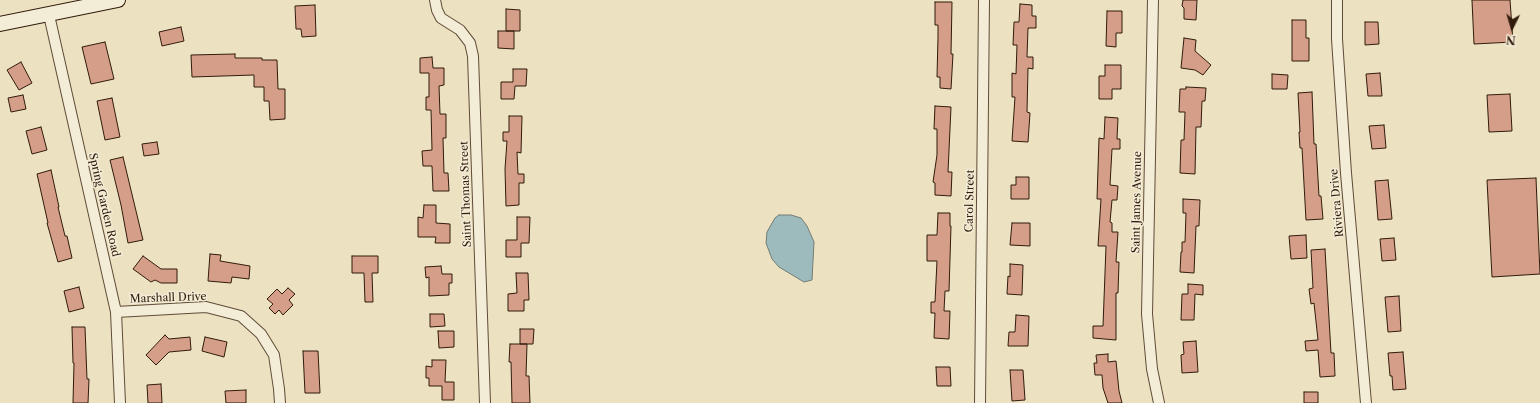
<!DOCTYPE html>
<style>
body{margin:0}
#map{position:relative;width:1540px;height:403px;overflow:hidden;background:#ece1c0;font-family:"Libre Caslon Text",serif}
canvas{display:block}
.north{position:absolute;left:1492px;top:8px;width:40px;height:40px;-webkit-text-stroke:3px #f3ecd6;paint-order:stroke;rotate:185deg;font-size:11px;font-weight:700;line-height:16px;text-align:center;color:#311b0b}
.north::after{content:'';display:block;margin:auto;width:14px;height:18px;background:#311b0b;clip-path:polygon(50% 0,100% 100%,50% 72%,0 100%)}
</style>
<div id="map">
<canvas width="1540" height="403"></canvas>
<div class="north">N</div>
</div>
<script>
const ctx = document.querySelector('canvas').getContext('2d');
ctx.lineJoin = 'round';
function fill(path, color) { ctx.fillStyle = color; ctx.fill(path, 'evenodd'); }
const poly = rows => new Path2D(rows.map(r => 'M' + r).join(''));
function stroke(path, color, width, dash) { ctx.strokeStyle = color; ctx.lineWidth = width; ctx.lineCap = dash ? 'butt' : 'round'; ctx.setLineDash(dash || []); ctx.stroke(path); }
function drawText(font, color, halo, rows, align = 'center') {
  ctx.font = font + ' "Libre Caslon Text",serif'; ctx.lineWidth = 3; ctx.setLineDash([]); ctx.textBaseline = 'middle'; ctx.strokeStyle = halo; ctx.fillStyle = color; for (const [text, x, y, turn = 0] of rows) {
    ctx.save(); ctx.translate(x, y); ctx.rotate((+turn || 0) * Math.PI / 180); ctx.textAlign = isNaN(turn) ? turn : align; if (halo) ctx.strokeText(text, 0, 0); ctx.fillText(text, 0, 0); ctx.restore();
  }
}
const water = poly([
 [779,215,791,215,801,218,807,226,814,242,812,280,804,282,779,267,772,259,766,243,767,232,775,218,779,215]
]);
fill(water, '#9dbbbc');
stroke(water, '#727b75', 1);
const building = poly([
 [1183,0,1197,0,1196,20,1184,19,1184,8,1182,6,1183,0],
 [1472,0,1510,0,1513,42,1474,44,1472,0],
 [935,2,952,2,951,54,953,54,951,89,940,88,940,77,937,77,938,37,938,25,935,25,935,2],
 [1020,4,1032,5,1032,16,1036,16,1036,28,1028,28,1027,57,1033,57,1033,69,1028,68,1027,112,1030,113,1028,142,1012,141,1015,97,1012,97,1012,73,1016,74,1017,45,1013,45,1014,22,1019,22,1020,4],
 [315,5,316,36,302,37,301,29,296,29,295,6,315,5],
 [506,9,520,10,520,31,506,31,506,9],
 [1107,11,1122,11,1122,33,1116,33,1116,47,1106,46,1107,11],
 [1292,20,1306,20,1306,38,1309,38,1309,61,1292,61,1292,20],
 [1365,22,1378,22,1379,44,1365,45,1365,22],
 [181,27,184,41,162,46,159,32,181,27],
 [498,31,514,31,514,49,498,48,498,31],
 [1184,38,1196,40,1195,51,1211,65,1203,75,1195,70,1181,68,1184,38],
 [105,42,114,79,91,84,82,47,105,42],
 [235,54,235,58,262,58,262,60,277,60,278,89,285,89,285,119,270,120,269,101,264,101,264,87,254,87,254,75,192,77,191,55,235,54],
 [432,57,433,68,444,68,444,85,439,86,440,114,446,114,446,138,443,138,444,173,448,173,449,191,433,191,432,166,423,166,422,151,432,150,431,110,426,110,426,97,429,97,429,73,420,73,420,58,432,57],
 [21,62,32,83,19,90,7,70,21,62],
 [1105,65,1121,65,1121,89,1112,89,1112,99,1099,99,1099,76,1105,76,1105,65],
 [513,69,527,69,526,86,515,86,514,99,501,99,501,82,513,82,513,69],
 [1380,73,1382,96,1368,96,1366,74,1380,73],
 [1272,74,1288,75,1287,89,1272,89,1272,74],
 [1186,87,1206,88,1205,101,1202,101,1201,127,1196,127,1195,174,1180,173,1181,140,1184,140,1185,112,1179,112,1180,89,1186,89,1186,87],
 [1312,92,1314,144,1316,144,1319,196,1321,196,1323,219,1306,220,1302,148,1300,148,1299,132,1300,132,1298,93,1312,92],
 [1510,94,1512,131,1489,132,1487,95,1510,94],
 [23,95,26,109,11,112,8,98,23,95],
 [112,98,120,137,105,140,97,101,112,98],
 [935,106,951,107,948,172,952,172,951,196,935,195,935,183,933,182,937,155,937,129,934,129,935,106],
 [509,116,522,116,521,153,517,152,518,174,524,174,524,183,519,183,519,205,506,206,505,169,507,141,503,141,503,132,509,132,509,116],
 [1105,117,1118,118,1117,139,1120,139,1120,149,1112,149,1110,185,1118,186,1117,200,1112,200,1110,222,1112,223,1112,232,1118,232,1116,262,1119,262,1118,293,1116,293,1116,340,1093,338,1093,326,1103,326,1106,246,1098,246,1101,199,1097,199,1099,138,1104,139,1105,117],
 [1384,125,1386,148,1372,149,1369,126,1384,125],
 [41,127,47,150,32,154,26,131,41,127],
 [157,142,159,154,144,156,142,144,157,142],
 [123,157,143,240,128,243,121,205,110,160,123,157],
 [51,170,59,207,58,207,65,236,67,236,72,258,58,262,47,223,48,223,37,174,51,170],
 [1016,177,1029,177,1029,199,1011,199,1011,185,1016,185,1016,177],
 [1536,178,1540,274,1492,277,1487,180,1536,178],
 [1388,180,1392,219,1378,220,1375,181,1388,180],
 [1183,199,1200,200,1199,226,1196,226,1194,273,1180,272,1181,252,1182,252,1182,242,1185,242,1186,213,1183,213,1183,199],
 [424,205,436,205,436,223,450,224,450,243,435,243,436,237,418,237,418,217,423,218,424,205],
 [938,213,950,213,950,226,951,226,949,291,945,291,944,311,950,311,949,339,934,338,935,313,931,313,931,302,935,302,937,261,927,261,927,235,937,235,938,213],
 [517,217,530,217,529,243,521,243,521,257,506,257,506,240,517,240,517,217],
 [1012,223,1030,223,1030,246,1010,245,1012,223],
 [1306,235,1307,258,1291,259,1289,236,1306,235],
 [1394,238,1396,260,1382,261,1380,239,1394,238],
 [1325,249,1331,353,1334,353,1335,376,1320,377,1318,350,1306,351,1305,341,1318,340,1314,303,1311,304,1309,289,1313,288,1311,250,1325,249],
 [210,254,221,255,220,261,250,266,249,279,232,277,231,283,208,281,210,254],
 [143,256,161,269,177,269,177,283,161,283,155,280,151,282,133,269,143,256],
 [352,256,378,256,378,273,372,273,373,302,365,302,364,273,352,273,352,256],
 [1010,264,1023,265,1022,295,1007,294,1008,276,1010,277,1010,264],
 [441,266,442,274,452,274,452,283,449,283,449,295,429,296,429,277,426,278,425,267,441,266],
 [516,273,528,273,529,300,524,300,524,311,508,311,508,294,517,293,516,273],
 [1188,284,1203,285,1203,295,1195,294,1194,320,1181,320,1182,294,1188,294,1188,284],
 [79,287,84,308,69,312,64,291,79,287],
 [288,288,295,294,289,300,293,305,283,315,279,310,275,314,269,308,273,304,267,299,277,289,282,294,288,288],
 [1399,296,1401,331,1388,332,1385,297,1399,296],
 [430,314,444,314,445,326,430,327,430,314],
 [1016,315,1029,316,1028,346,1008,346,1009,332,1015,332,1016,315],
 [72,327,85,327,87,379,89,379,88,403,73,403,74,363,73,363,72,327],
 [520,329,534,329,533,344,520,344,520,329],
 [438,331,454,331,454,347,439,348,438,331],
 [165,335,169,339,190,337,191,350,169,352,156,365,146,355,165,335],
 [205,337,227,342,224,357,202,351,205,337],
 [1196,341,1198,372,1182,373,1181,355,1184,354,1183,342,1196,341],
 [510,344,527,344,526,376,529,376,530,403,512,403,511,362,509,362,510,344],
 [303,351,318,351,320,393,305,393,303,351],
 [1403,352,1406,389,1393,390,1392,376,1390,376,1388,353,1403,352],
 [1108,354,1108,362,1116,361,1119,391,1122,403,1108,403,1103,388,1102,375,1095,375,1094,363,1097,363,1096,355,1108,354],
 [432,360,446,360,445,382,454,382,454,400,442,400,442,386,429,386,429,378,426,378,426,366,432,367,432,360],
 [936,367,950,367,951,386,937,386,936,367],
 [1010,370,1023,370,1025,400,1012,401,1010,370],
 [161,384,162,403,148,403,147,385,161,384],
 [246,390,246,403,226,403,225,391,246,390],
 [1304,392,1318,392,1318,403,1304,403,1304,392]
]);
fill(building, '#d59e88');
stroke(building, '#311b0b', 1);
const minor = poly([
 [435,0,437,10,441,18,460,30,470,43,473,56,485,403],
 [1153,0,1147,314,1152,369,1159,403],
 [1337,0,1337,39,1346,173,1366,403],
 [49,15,116,312,120,403],
 [116,312,206,307,241,316,261,334,274,355,279,389,280,403],
 [980,403,984,0]
]);
const secondary = poly([
 [0,24,118,0]
]);
stroke(minor, '#604c38', 12);
stroke(secondary, '#311b0b', 16);
stroke(minor, '#f3ecd6', 10);
stroke(secondary, '#f3ecd6', 14);
drawText('11px', '#311b0b', '#f3ecd6', [
 ["Saint Thomas Street",466,194,-92],
 ["Carol Street",970,201,-89],
 ["Saint James Avenue",1137,202,-89],
 ["Riviera Drive",1337,203,-95],
 ["Spring Garden Road",104,205,77],
 ["Marshall Drive",168,298,-2]
]);
</script>
